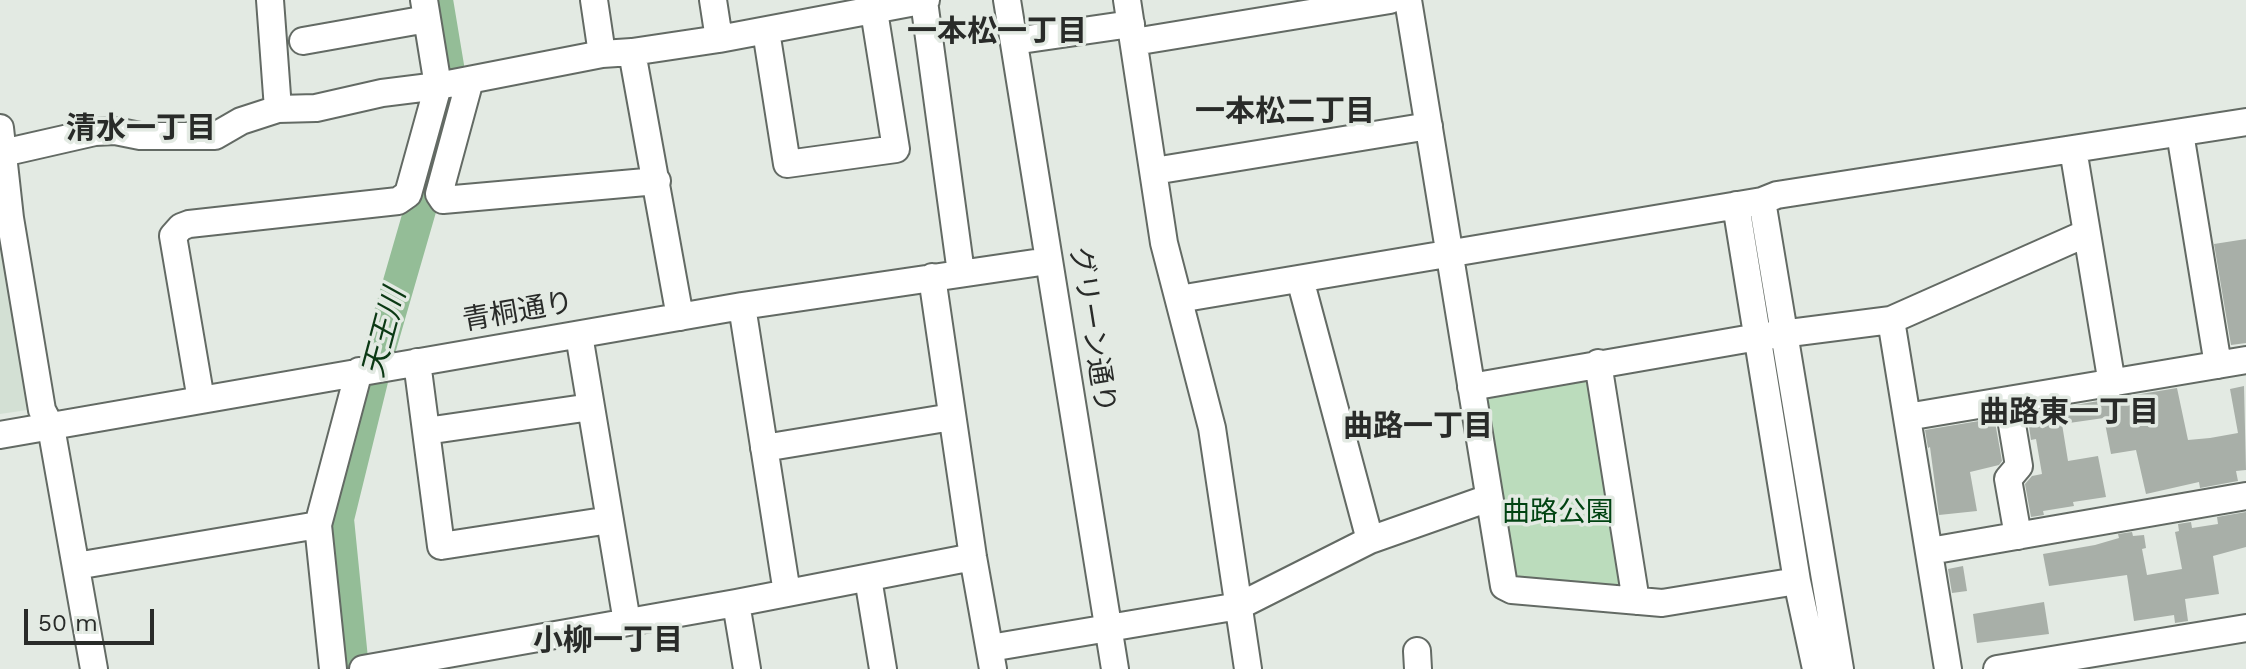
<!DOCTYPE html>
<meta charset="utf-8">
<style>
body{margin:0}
#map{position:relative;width:2246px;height:669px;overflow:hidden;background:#e3eae3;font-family:"Work Sans",sans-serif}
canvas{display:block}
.scale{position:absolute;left:24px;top:609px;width:130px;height:36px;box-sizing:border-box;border:4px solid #292b29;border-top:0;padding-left:10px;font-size:24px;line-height:28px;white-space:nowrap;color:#292b29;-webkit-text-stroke:6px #e3eae3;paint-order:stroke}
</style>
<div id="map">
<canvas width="2246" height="669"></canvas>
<div class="scale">50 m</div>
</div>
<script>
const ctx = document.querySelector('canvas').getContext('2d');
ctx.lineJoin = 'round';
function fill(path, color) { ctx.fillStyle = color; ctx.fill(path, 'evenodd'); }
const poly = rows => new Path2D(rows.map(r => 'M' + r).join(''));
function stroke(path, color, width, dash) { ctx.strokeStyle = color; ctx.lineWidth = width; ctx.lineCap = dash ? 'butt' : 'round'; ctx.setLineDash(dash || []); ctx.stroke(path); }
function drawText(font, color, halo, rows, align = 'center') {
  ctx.font = font + ' "Work Sans","Noto Sans JP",sans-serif'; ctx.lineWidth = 7; ctx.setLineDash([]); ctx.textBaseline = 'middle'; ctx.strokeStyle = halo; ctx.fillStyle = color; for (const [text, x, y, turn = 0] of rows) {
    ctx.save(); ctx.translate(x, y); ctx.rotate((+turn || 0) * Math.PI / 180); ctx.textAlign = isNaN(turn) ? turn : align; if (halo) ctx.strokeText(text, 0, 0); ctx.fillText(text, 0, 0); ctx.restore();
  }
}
fill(poly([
 [0,181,34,409,0,414]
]), '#d3e0d4');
fill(poly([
 [1583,374,1592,381,1627,586,1619,590,1511,577,1481,396]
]), '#bbdcbc');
stroke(poly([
 [353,669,338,519,380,348,453,96,437,0]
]), '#94bd97', 32);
fill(poly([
 [2246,239,2246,343,2231,345,2214,244],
 [2244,386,2246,470,2236,471,2238,481,2200,488,2199,482,2146,494,2136,450,2111,454,2104,418,2062,424,2068,461,2098,456,2106,497,2073,502,2074,506,2043,511,2044,515,2031,517,2025,484,2032,476,2042,474,2036,439,2031,440,2027,413,2177,388,2188,440,2210,438,2238,433,2230,389],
 [1991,419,1991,423,1995,422,2002,461,1999,465,1970,472,1977,511,1939,515,1930,447,1928,448,1925,430],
 [2246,512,2246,547,2213,556,2219,594,2185,599,2188,621,2175,623,2174,615,2134,621,2127,575,2049,586,2043,554,2095,545,2119,538,2118,534,2132,532,2133,536,2144,535,2146,548,2142,549,2147,575,2182,569,2175,532,2179,531,2178,524,2191,522,2192,528,2218,524,2217,517],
 [1963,566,1967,591,1952,593,1948,569],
 [2044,602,2049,634,1977,643,1973,614]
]), '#a8afa8');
const minor = poly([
 [270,0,278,109],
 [594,0,602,54],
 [713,0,719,39],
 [1007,0,1115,669],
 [1127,0,1164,243,1212,428,1248,669],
 [1408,0,1504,586,1512,590,1662,603,1797,581],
 [924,1,961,273],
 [766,31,787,164,896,149,874,11],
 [303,41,427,19],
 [1014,41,1131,24],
 [1134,42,1390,0],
 [632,52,680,317],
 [470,80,439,194,443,200,657,181],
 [0,128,10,218,42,410,51,427,94,669],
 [2180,133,2218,365],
 [2073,149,2112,384],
 [3,153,95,132,115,131,140,136,215,136,241,121,278,109,316,108,382,93,438,86,602,54,632,52,719,39,926,0],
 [1154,171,1429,126],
 [1762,201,1840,669],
 [1736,205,1797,581,1816,669],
 [932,277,973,557,993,669],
 [1300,279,1370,540],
 [1179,299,1762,201,1777,195,2246,122],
 [742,306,787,593],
 [1891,320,1948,669],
 [579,335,627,622],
 [417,362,441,546,610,520],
 [1598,363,1636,601],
 [1471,387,1758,337,1891,320,2087,233],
 [201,400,173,236,181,227,189,224,398,201,408,194,438,86,424,0],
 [2008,401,2019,466,2008,479,2018,536],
 [1907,417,2246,360],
 [426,431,591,407],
 [0,435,742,306,1048,261],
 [764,448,952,417],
 [1930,551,2246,496],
 [76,566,318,525],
 [868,578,883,669],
 [736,603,747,669],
 [990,648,1239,606,1370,540,1489,498],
 [1417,651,1418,669],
 [333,669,318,525,359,371],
 [363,669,736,603,973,557],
 [1997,669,2246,628]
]);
stroke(minor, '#636a64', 30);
stroke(minor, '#fff', 26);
drawText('28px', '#292b29', '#e3eae3', [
 ["青桐通り",518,312,-10],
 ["グリーン通り",1092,330,81]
]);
drawText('28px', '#014312', '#e3eae3', [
 ["曲路公園",1558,513]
]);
drawText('bold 30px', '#292b29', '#e3eae3', [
 ["一本松一丁目",997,32],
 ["一本松二丁目",1285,112],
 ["清水一丁目",141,129],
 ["曲路東一丁目",2069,413],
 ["曲路一丁目",1418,427],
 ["小柳一丁目",608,641]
]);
drawText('italic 30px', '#0b3914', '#e3eae3', [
 ["天王川",385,333,-75]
]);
</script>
